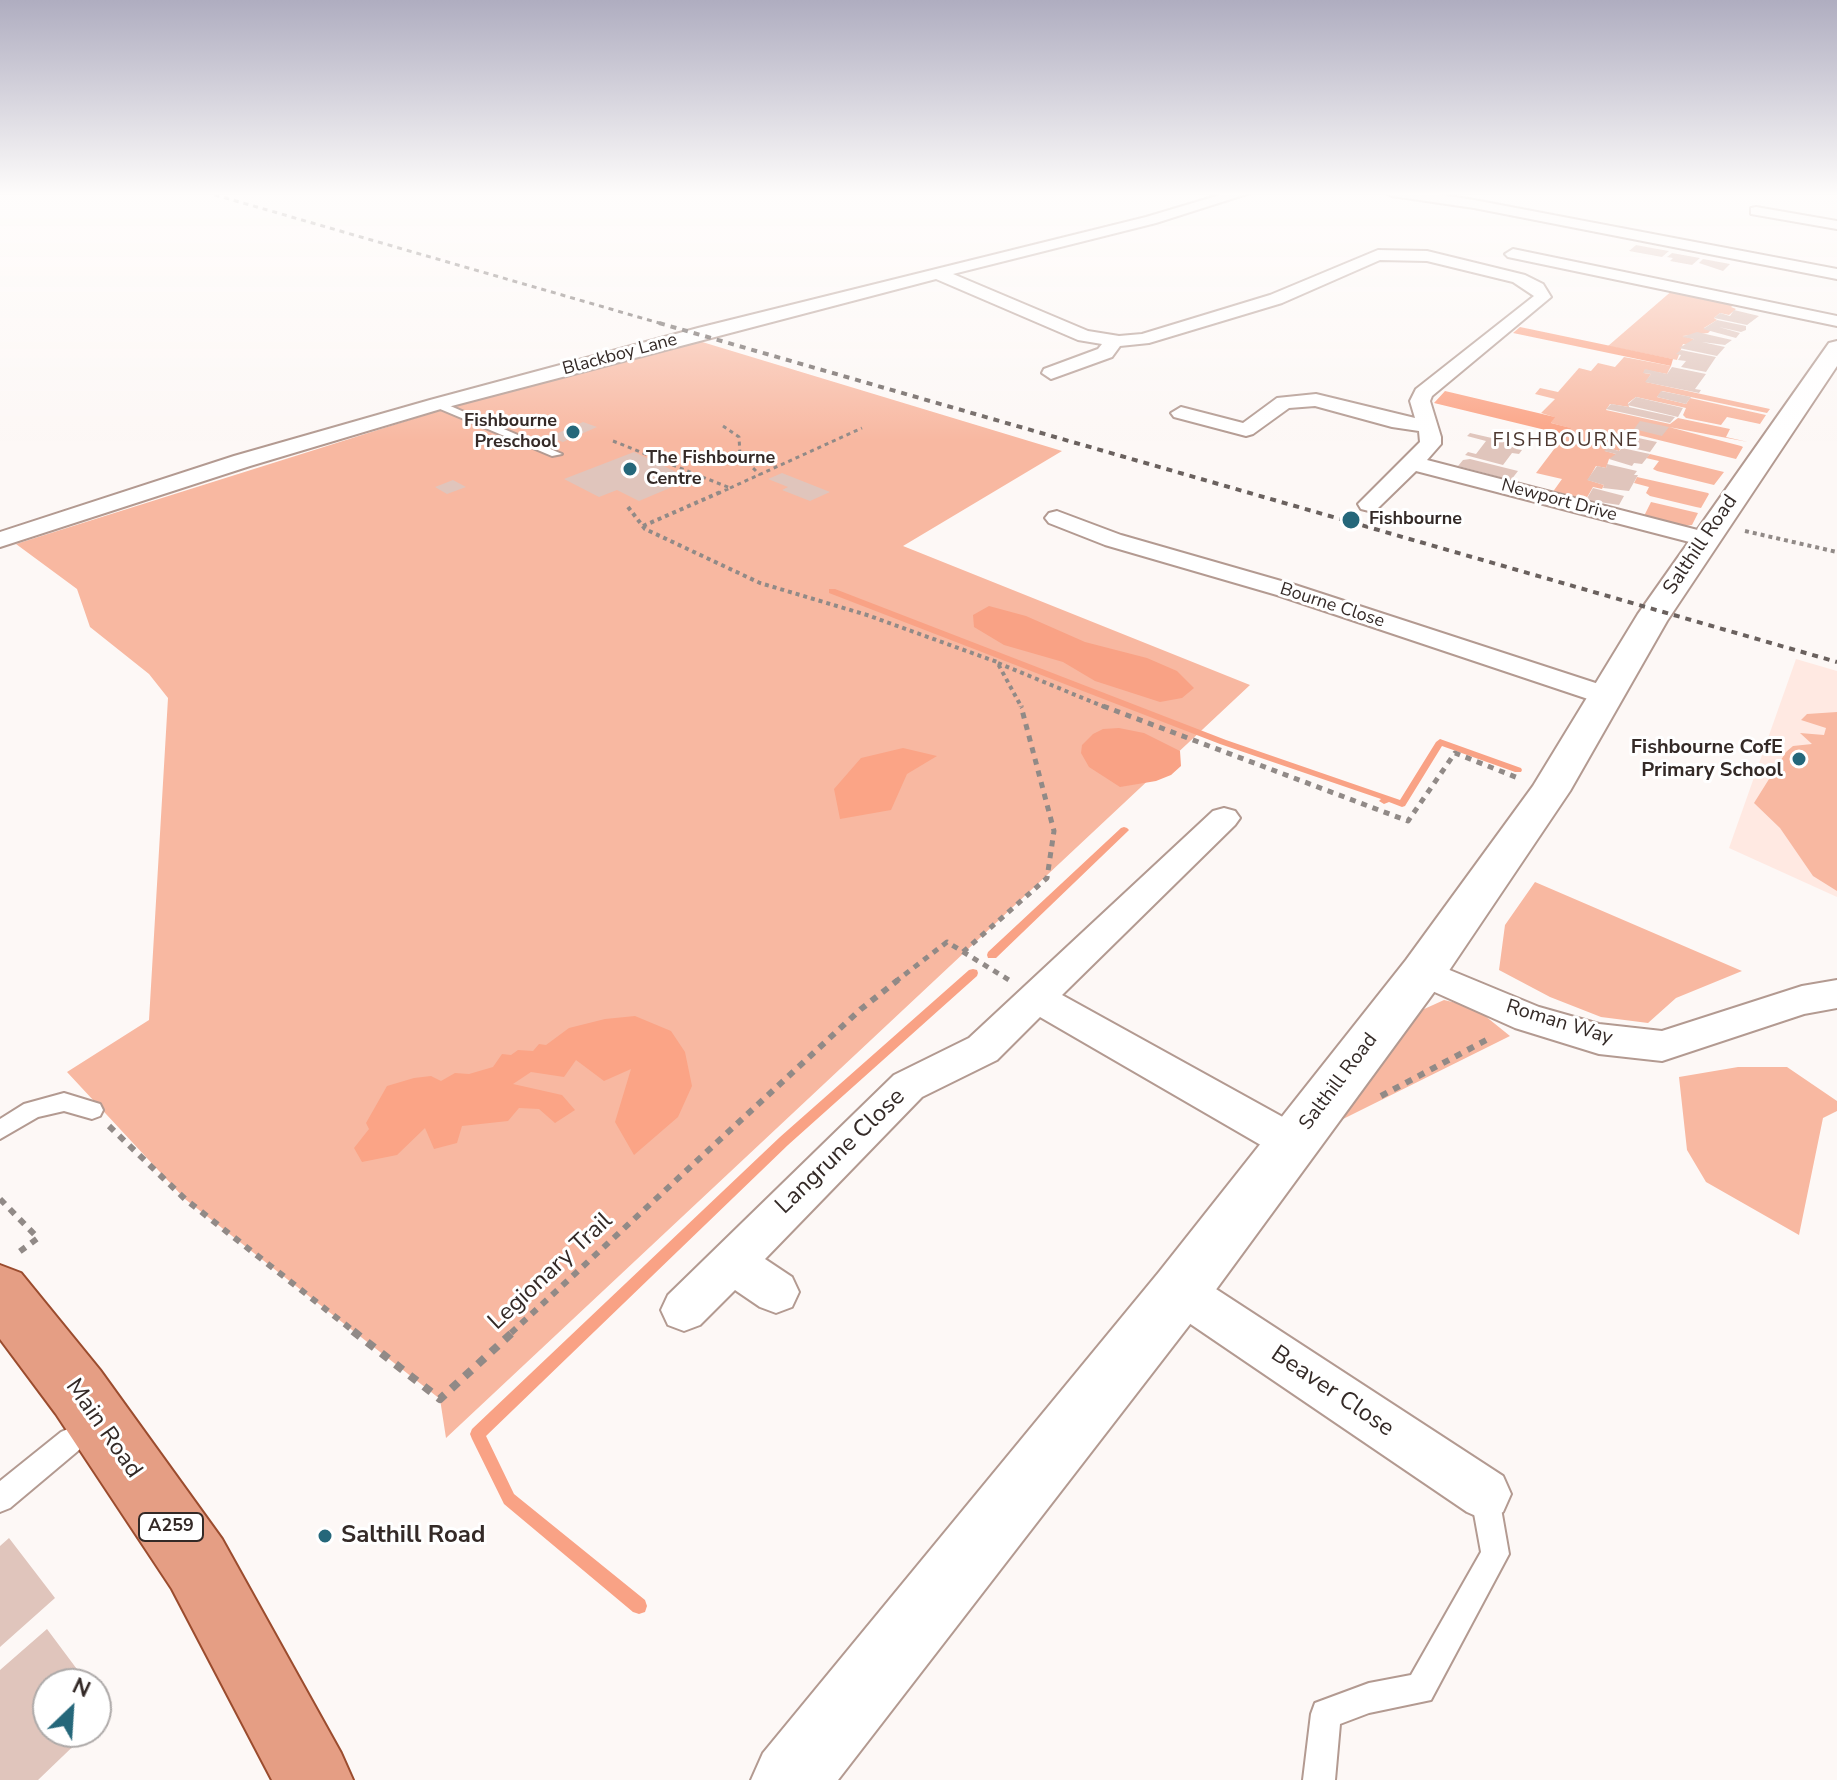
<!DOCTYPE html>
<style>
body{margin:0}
#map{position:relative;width:1837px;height:1780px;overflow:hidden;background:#fdf8f6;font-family:"Nunito Sans",sans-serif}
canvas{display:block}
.north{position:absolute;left:32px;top:1668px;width:80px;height:80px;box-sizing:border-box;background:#fff;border:2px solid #aeaaa9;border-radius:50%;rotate:25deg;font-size:22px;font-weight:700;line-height:32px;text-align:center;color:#342a27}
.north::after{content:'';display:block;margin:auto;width:28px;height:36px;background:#25677a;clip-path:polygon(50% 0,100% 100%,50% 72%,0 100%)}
</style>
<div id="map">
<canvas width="1837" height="1780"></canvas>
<div class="north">N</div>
</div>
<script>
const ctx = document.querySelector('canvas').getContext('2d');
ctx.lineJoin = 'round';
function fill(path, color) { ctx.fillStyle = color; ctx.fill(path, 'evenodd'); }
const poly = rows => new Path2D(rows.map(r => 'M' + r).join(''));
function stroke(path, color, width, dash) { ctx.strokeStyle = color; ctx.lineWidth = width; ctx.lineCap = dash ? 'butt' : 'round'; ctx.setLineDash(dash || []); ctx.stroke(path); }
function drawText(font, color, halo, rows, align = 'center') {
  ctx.font = font + ' "Nunito Sans",sans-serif'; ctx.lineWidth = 6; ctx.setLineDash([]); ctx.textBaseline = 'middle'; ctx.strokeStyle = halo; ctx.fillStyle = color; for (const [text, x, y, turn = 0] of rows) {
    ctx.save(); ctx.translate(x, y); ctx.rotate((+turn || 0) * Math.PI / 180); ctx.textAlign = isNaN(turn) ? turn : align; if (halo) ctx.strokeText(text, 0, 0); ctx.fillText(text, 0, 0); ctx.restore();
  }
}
fill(poly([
 [1796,659,1837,671,1837,897,1729,848]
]), '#ffe9e2');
fill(poly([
 [1674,289,1737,302,1731,307,1736,309,1729,315,1720,313,1714,318,1717,320,1704,328,1711,330,1708,333,1683,336,1694,339,1689,345,1683,344,1677,360,1608,346],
 [699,341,1062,451,903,546,1250,685,446,1438,440,1399,185,1199,67,1072,149,1020,168,698,149,674,90,627,77,589,16,544,438,411],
 [1624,357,1671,366,1667,374,1645,370,1644,373,1651,374,1646,382,1770,409,1767,413,1662,391,1657,397,1686,404,1690,398,1766,415,1760,424,1727,417,1721,425,1686,418,1683,415,1686,408,1636,397,1628,403,1629,407,1610,404,1606,410,1670,424,1678,418,1730,429,1726,437,1748,442,1669,427,1741,446,1743,447,1736,459,1630,433,1619,451,1608,448,1605,451,1616,454,1615,457,1609,459,1606,468,1596,466,1588,480,1604,485,1602,489,1593,487,1585,501,1552,493,1562,479,1536,473,1570,428,1551,423,1554,417,1541,413,1555,399,1535,394,1540,388,1558,392,1579,368,1591,371,1598,363,1615,367],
 [1650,454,1654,455,1724,472,1714,485,1657,471,1653,469,1659,461,1646,458],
 [1637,477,1708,493,1709,494,1701,508,1696,507,1650,496,1646,493,1649,487,1634,483],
 [1651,502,1698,513,1692,525,1684,526,1644,516],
 [1837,712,1837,891,1813,876,1780,828,1754,803,1786,752,1793,746,1812,744,1800,733,1824,735,1826,728,1801,720,1807,714],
 [1535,882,1742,971,1676,998,1648,1023,1601,1017,1550,997,1499,970,1505,925],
 [1444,1000,1474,1007,1510,1036,1339,1121,1422,1010],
 [1738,1067,1787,1067,1837,1101,1837,1111,1823,1118,1799,1235,1706,1182,1687,1150,1679,1077]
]), '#f8b8a1');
fill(poly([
 [1520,327,1673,359,1671,366,1513,333],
 [1445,391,1555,417,1551,423,1571,428,1566,435,1434,403],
 [903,748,937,756,907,774,891,810,840,819,834,789,861,758],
 [635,1016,671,1031,685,1052,692,1086,678,1117,634,1155,615,1122,631,1069,604,1081,576,1060,564,1077,531,1072,513,1084,562,1095,575,1110,555,1123,539,1109,519,1108,508,1121,462,1126,457,1143,434,1149,425,1128,397,1155,362,1162,354,1148,369,1129,366,1123,387,1086,414,1078,431,1076,441,1081,455,1073,469,1074,493,1067,502,1054,511,1055,518,1050,533,1051,539,1044,546,1045,569,1028,605,1019]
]), '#fba486');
fill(poly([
 [989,606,1026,616,1085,642,1147,658,1177,671,1194,688,1182,698,1160,702,1095,681,1063,662,1004,645,974,627,973,615],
 [1119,728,1144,733,1180,751,1181,766,1171,775,1156,781,1120,787,1089,767,1081,753,1082,745,1093,734,1103,729]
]), '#f9a285');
fill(poly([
 [829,589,835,589,1226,740,1400,800,1436,742,1440,739,1521,768,1522,770,1521,772,1515,772,1442,746,1405,806,1402,807,1389,802,1384,804,1379,801,1381,799,1220,744,829,593,829,589],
 [1124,827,1127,828,1129,830,1127,832,996,958,988,958,987,955,988,952,1121,828,1124,827],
 [973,969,977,970,978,973,977,976,788,1145,486,1436,514,1494,645,1600,647,1606,645,1612,639,1614,633,1612,504,1504,472,1439,470,1434,472,1429,780,1137,969,970,973,969]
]), '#f9a285');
fill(poly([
 [1636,245,1652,248,1669,251,1662,257,1629,251],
 [1672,253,1700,258,1692,265,1670,261,1673,258,1667,257],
 [1703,259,1730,264,1723,271,1699,263],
 [1734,310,1759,316,1747,325,1714,318,1720,313,1730,316],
 [1717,320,1746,326,1746,330,1741,332,1719,327,1740,333,1736,338,1703,329],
 [1697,332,1732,340,1725,345,1702,342,1725,347,1717,356,1679,348,1694,339,1682,337],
 [1681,350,1716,357,1706,372,1681,367,1686,361,1678,360,1681,355,1676,354],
 [1672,367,1706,374,1695,389,1701,390,1699,393,1645,382,1651,374,1643,373,1645,369,1667,374],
 [1661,391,1691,397,1686,404,1657,397],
 [1636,397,1683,408,1678,417,1627,405],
 [1611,404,1629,407,1675,417,1670,423,1606,409],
 [1640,421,1669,427,1662,436,1634,429],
 [583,422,597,427,563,442,549,437],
 [1470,433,1518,444,1516,449,1522,450,1519,454,1512,453,1503,465,1465,455,1468,452,1476,454,1486,441,1467,436],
 [1629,436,1657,442,1650,452,1623,446],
 [1608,448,1619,451,1622,448,1650,454,1642,464,1634,463,1632,466,1609,459,1616,454,1604,451],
 [634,452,691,479,639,501,617,490,599,497,564,479],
 [1470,459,1518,471,1511,480,1458,466,1463,460],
 [1607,464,1637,471,1634,475,1638,475,1629,491,1603,488,1604,485,1587,480,1597,466,1606,468],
 [782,473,830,492,810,501,782,490,788,487,768,479],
 [453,480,466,487,447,494,435,487],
 [1593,488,1624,496,1619,505,1586,500],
 [9,1538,55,1598,0,1647,0,1546],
 [47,1629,88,1684,48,1684,48,1732,88,1732,38,1780,0,1780,0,1670],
 [96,1695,109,1713,96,1725]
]), '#e0c5bc');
const lane = poly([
 [433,402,441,402,562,454,552,456,433,406,433,402],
 [64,1093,100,1104,103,1110,100,1116,92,1119,64,1111,38,1117,0,1139,0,1119,24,1104,64,1093],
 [70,1428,79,1432,83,1441,79,1450,10,1508,0,1512,0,1481,61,1432,70,1428],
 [1485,1483,1495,1487,1499,1497,1509,1554,1431,1700,1369,1713,1340,1724,1335,1780,1303,1780,1311,1714,1315,1703,1369,1683,1411,1675,1481,1552,1471,1497,1475,1487,1485,1483]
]);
const street = poly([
 [1230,192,1253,192,1156,223,953,274,1088,331,1119,336,1142,334,1270,295,1378,250,1427,251,1525,275,1543,284,1551,297,1432,396,1430,401,1441,437,1441,444,1427,460,1713,534,1717,539,1713,544,1705,546,1416,471,1377,509,1369,511,1361,509,1358,504,1420,442,1419,431,1392,427,1315,406,1289,408,1253,434,1246,436,1174,417,1171,413,1181,407,1243,423,1277,398,1316,394,1415,418,1410,401,1416,389,1534,296,1513,282,1427,261,1380,260,1282,303,1149,343,1120,346,1112,357,1051,379,1042,373,1044,369,1098,349,1102,344,1078,340,936,279,444,408,250,466,0,547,0,532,234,456,430,400,698,328,1146,217,1230,192],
 [1385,192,1422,192,1474,200,1837,269,1837,279,1474,208,1392,196,1385,192],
 [1756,207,1837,221,1837,229,1751,214,1751,208,1756,207],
 [1513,249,1837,316,1837,326,1508,257,1505,254,1513,249],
 [1057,511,1121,535,1295,585,1617,690,1621,696,1617,702,1607,705,1597,702,1277,595,1105,545,1049,523,1045,518,1049,513,1057,511],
 [1224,808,1235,811,1240,818,1235,825,1062,995,1308,1131,1314,1143,1308,1155,1293,1160,1278,1155,1040,1017,997,1060,922,1097,765,1259,792,1277,799,1292,792,1307,776,1313,760,1307,735,1290,700,1325,684,1331,668,1325,661,1310,668,1295,894,1075,969,1038,1213,811,1224,808],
 [1423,959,1539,1007,1599,1024,1662,1031,1802,986,1837,980,1837,1008,1804,1014,1662,1061,1599,1054,1515,1028,1410,981,1405,972,1410,963,1423,959],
 [1180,1270,1196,1276,1503,1476,1511,1494,1503,1512,1485,1520,1467,1512,1164,1306,1157,1291,1164,1276,1180,1270]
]);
const secondary = poly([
 [1837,341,1837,366,1667,621,1570,791,1440,984,1201,1310,838,1780,751,1780,763,1753,1159,1272,1406,960,1533,786,1638,614,1829,343,1837,341]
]);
const primary = poly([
 [0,1265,21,1273,100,1370,222,1539,341,1753,353,1780,272,1780,172,1589,56,1414,0,1339,0,1265]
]);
stroke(lane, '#b39a91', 4);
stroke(street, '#b39a91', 4);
stroke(secondary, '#b39a91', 4);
stroke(primary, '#9b4c2e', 4);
stroke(poly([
 [723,426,739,437,740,455,760,475],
 [613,441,730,488,719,493],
 [730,488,862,428]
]), '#918a87', 3, [4, 4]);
stroke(poly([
 [628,507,645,529,760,583,867,615,997,662,1022,708],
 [643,526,723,491],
 [1745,531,1837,552],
 [998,663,1107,708]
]), '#918a87', 4, [4, 4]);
stroke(poly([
 [1103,706,1408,821,1455,753,1518,778],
 [963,952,1047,878,1054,831,1021,706],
 [895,982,947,942,1009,980]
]), '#918a87', 5, [6, 6]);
stroke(poly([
 [1381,1096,1492,1037],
 [109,1126,185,1199,356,1333],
 [0,1199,38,1238,15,1255],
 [511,1333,861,1009,898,980]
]), '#918a87', 6, [7, 7]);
stroke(poly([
 [353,1331,440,1399,514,1331]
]), '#918a87', 8, [9, 9]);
fill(lane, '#fff');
fill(street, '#fff');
fill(secondary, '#fff');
fill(primary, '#e59e84');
stroke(poly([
 [205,192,666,325]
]), '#6a615e', 3, [5, 5]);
stroke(poly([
 [659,323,1837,662]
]), '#6a615e', 4, [6, 6]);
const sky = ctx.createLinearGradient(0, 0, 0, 441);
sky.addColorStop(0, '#afadc0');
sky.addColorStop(0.44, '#fefcfb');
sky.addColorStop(1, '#fefcfb00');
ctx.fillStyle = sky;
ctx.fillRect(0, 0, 1837, 441);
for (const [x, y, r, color] of [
 [573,432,8,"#25677a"],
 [630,469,8,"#25677a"],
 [1351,520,10,"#25677a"],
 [1799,759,8,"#25677a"],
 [325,1536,8,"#25677a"]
]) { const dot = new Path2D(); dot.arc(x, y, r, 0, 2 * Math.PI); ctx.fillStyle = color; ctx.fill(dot); stroke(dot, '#fff', 3); }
drawText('18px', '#342a27', '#fff', [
 ["Blackboy Lane",620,355,-15],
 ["Newport Drive",1559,501,15],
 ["Bourne Close",1332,606,18]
]);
drawText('bold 18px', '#342a27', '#fff', [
 ["Fishbourne",557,422,"right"],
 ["Preschool",557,443,"right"],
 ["The Fishbourne",646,459],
 ["Centre",646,480],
 ["Fishbourne",1369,520]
], 'left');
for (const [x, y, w] of [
 [171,1527,64]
]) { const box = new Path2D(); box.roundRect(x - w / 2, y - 14, w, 28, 6); ctx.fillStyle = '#fff'; ctx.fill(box); stroke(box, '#342a27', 2); }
drawText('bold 18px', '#342a27', null, [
 ["A259",171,1527]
]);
ctx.letterSpacing = '2px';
drawText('20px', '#4d3830', '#fff', [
 ["FISHBOURNE",1566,441]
]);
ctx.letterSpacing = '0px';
drawText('20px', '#342a27', '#fff', [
 ["Salthill Road",1701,545,-56],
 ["Roman Way",1559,1023,17],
 ["Salthill Road",1339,1082,-53]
]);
drawText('bold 20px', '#342a27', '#fff', [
 ["Fishbourne CofE",1783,748],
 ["Primary School",1783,771]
], 'right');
drawText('24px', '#342a27', '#fff', [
 ["Langrune Close",841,1152,-44],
 ["Legionary Trail",551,1272,-43],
 ["Beaver Close",1332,1392,34],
 ["Main Road",103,1429,55]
]);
drawText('bold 24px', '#342a27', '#fff', [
 ["Salthill Road",341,1536]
], 'left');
</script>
